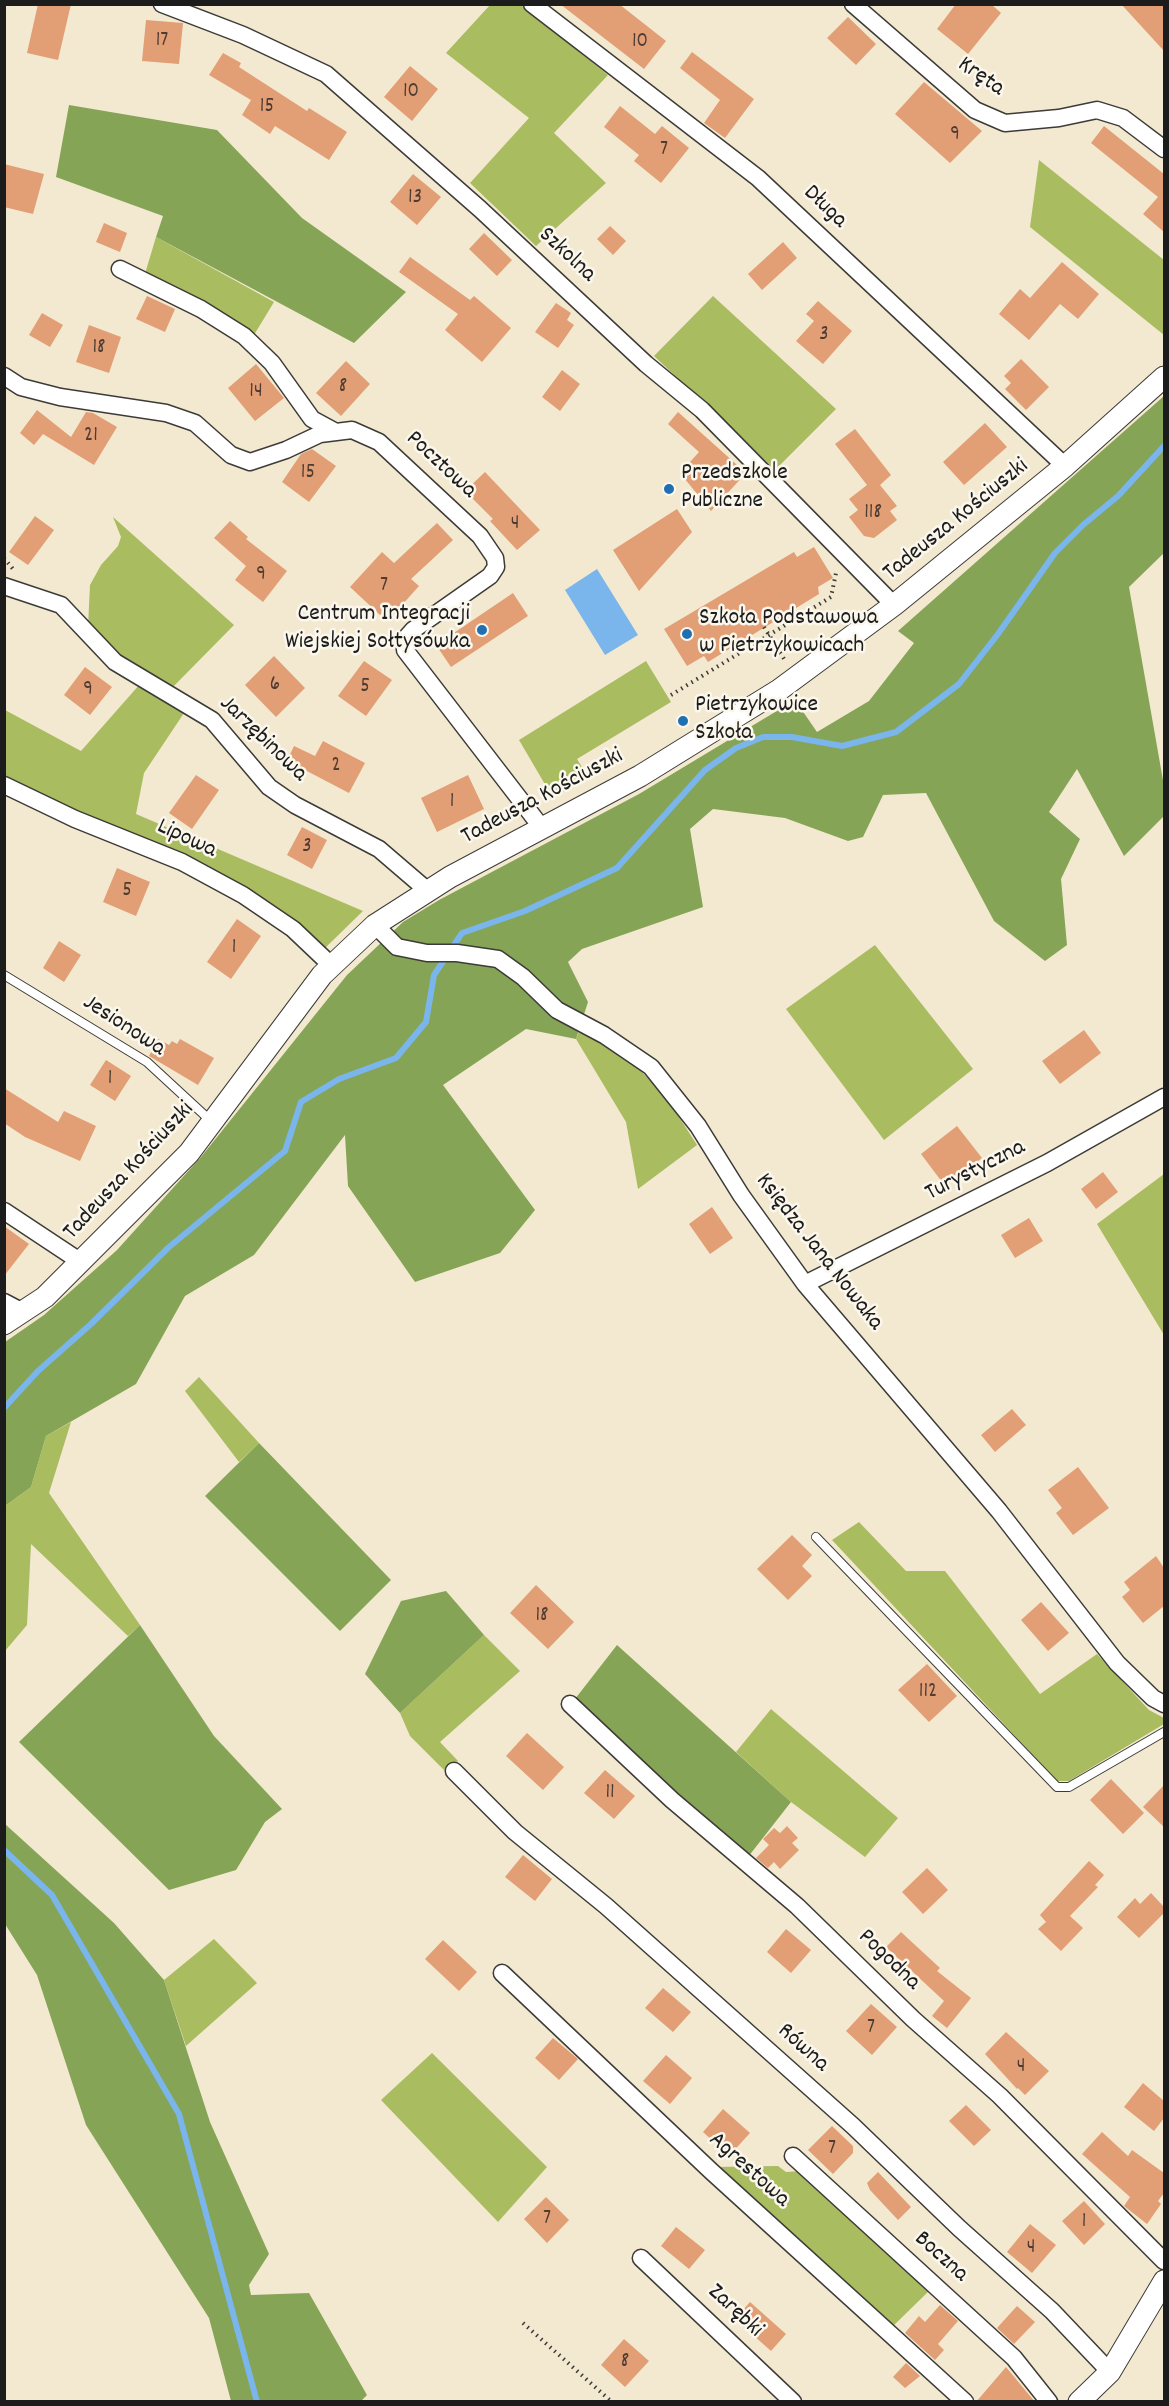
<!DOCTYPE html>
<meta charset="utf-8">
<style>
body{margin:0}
#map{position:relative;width:1169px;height:2406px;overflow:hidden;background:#f3e9d0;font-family:Dekko,sans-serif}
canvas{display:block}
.frame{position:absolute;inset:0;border:6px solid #1c1c1c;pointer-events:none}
</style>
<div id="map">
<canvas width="1169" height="2406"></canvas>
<div class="frame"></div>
</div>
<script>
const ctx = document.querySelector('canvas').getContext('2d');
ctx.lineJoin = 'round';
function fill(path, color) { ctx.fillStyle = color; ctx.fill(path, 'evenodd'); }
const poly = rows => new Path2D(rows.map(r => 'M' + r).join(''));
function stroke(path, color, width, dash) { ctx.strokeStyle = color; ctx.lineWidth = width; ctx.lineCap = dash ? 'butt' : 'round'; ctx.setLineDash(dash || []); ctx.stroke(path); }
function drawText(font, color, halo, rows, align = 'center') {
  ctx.font = font + ' Dekko,sans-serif'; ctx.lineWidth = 5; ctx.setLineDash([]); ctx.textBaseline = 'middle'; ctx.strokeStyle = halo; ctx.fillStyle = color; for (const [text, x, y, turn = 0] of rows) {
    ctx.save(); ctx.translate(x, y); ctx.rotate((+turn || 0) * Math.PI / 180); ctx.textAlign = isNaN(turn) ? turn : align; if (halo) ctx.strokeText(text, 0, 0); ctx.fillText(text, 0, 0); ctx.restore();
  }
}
fill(poly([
 [490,5,521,5,608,75,554,133,606,183,536,246,470,183,529,118,446,53],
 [1039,160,1164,260,1164,335,1030,227],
 [156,237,274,302,254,335,144,277],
 [713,296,836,409,775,470,654,356],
 [113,517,234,625,170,690,121,659,88,627,90,585,101,565,118,546,121,537],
 [646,661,671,702,577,759,588,777,553,798,519,740],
 [140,684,184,713,144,773,136,814,363,911,322,951,300,928,5,779,5,710,81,751],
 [875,945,973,1069,884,1140,786,1009],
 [580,1029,639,1069,666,1097,697,1145,638,1189,626,1122,576,1039],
 [1164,1174,1164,1335,1097,1224],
 [199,1377,259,1443,239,1462,185,1391],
 [71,1422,49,1493,140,1625,128,1636,31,1544,27,1625,5,1651,5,1506,31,1487,46,1436],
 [859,1522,906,1571,945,1571,1040,1694,1097,1654,1149,1710,1164,1718,1164,1724,1069,1781,1057,1781,832,1540],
 [484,1635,520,1671,440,1742,458,1761,446,1772,410,1736,400,1713],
 [771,1709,898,1818,865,1857,791,1802,736,1752],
 [214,1939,257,1983,186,2046,164,1980],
 [432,2053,547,2167,498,2222,381,2100],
 [778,2166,786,2172,802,2171,931,2289,890,2329,715,2167]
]), '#a9bc60');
fill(poly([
 [69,105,217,130,302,218,406,292,354,343,156,237,163,216,56,177],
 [1164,396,1164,553,1129,587,1164,786,1164,816,1124,856,1077,769,1049,812,1080,839,1061,879,1067,945,1045,961,994,921,926,793,883,795,863,837,848,841,785,818,713,809,690,829,703,907,582,949,568,962,588,1002,576,1039,526,1029,443,1085,535,1210,500,1253,415,1282,348,1186,345,1135,254,1255,185,1296,136,1384,46,1436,31,1487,5,1506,5,1342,44,1315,117,1250,201,1157,347,975,403,922,439,900,639,794,795,700,817,732,869,701,914,643,898,631],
 [259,1443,391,1580,340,1631,205,1496],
 [446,1591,484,1635,400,1713,365,1674,401,1601],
 [140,1625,214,1736,282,1809,265,1822,236,1870,169,1890,19,1742],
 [617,1645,791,1802,748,1857,673,1792,575,1699],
 [5,1824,114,1923,164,1980,210,2122,269,2254,249,2285,251,2295,309,2293,367,2395,361,2401,231,2401,209,2318,86,2125,37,1975,5,1924]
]), '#86a456');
fill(poly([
 [597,569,638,635,605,655,565,590]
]), '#7ab5ec');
stroke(poly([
 [4,1408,38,1371,91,1324,169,1247,285,1151,301,1102,339,1079,396,1058,426,1022,434,975,462,933,525,911,617,868,705,770,736,748,763,737,792,737,842,746,896,732,959,684,998,634,1055,553,1083,525,1118,496,1164,446],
 [4,1850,52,1895,179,2114,257,2402]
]), '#7ab5ec', 6);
fill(poly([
 [38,4,71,4,58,60,27,53],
 [560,4,619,4,666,41,644,69],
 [956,4,991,4,1001,13,968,54,937,29],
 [1121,4,1164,4,1164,51],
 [848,17,876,44,856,65,827,38],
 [146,20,183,23,179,64,142,61],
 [692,52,754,99,725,138,704,123,720,100,680,68],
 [223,53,241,63,239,67,307,111,309,108,347,132,329,160,275,126,270,134,242,115,251,100,209,75],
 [410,66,438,89,412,121,384,97],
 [924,82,982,131,950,163,895,114],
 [620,106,655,134,662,126,689,148,661,183,634,161,639,155,604,127],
 [1104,126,1164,174,1164,232,1143,214,1158,197,1091,143],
 [4,164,44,174,33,214,4,207],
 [413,174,441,197,417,225,390,202],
 [104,223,127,233,120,252,96,242],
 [610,226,626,241,613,255,597,239],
 [484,233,512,260,497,276,469,249],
 [783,242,797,258,762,290,748,274],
 [410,257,470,300,474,296,511,328,482,362,445,330,458,314,399,272],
 [1062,262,1099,294,1078,319,1060,304,1029,340,999,314,1020,289,1030,298],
 [147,296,175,309,165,332,136,319],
 [818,301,852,331,823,364,796,341,814,321,806,314],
 [556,303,571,313,567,320,574,325,558,348,535,332],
 [42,313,63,325,50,347,29,335],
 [89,325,121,337,109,373,76,362],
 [1021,359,1049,387,1026,410,1005,389,1011,383,1004,376],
 [346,361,370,384,341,416,316,393],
 [256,364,284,398,255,421,228,388],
 [562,370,580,384,560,411,542,397],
 [37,410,71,437,86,412,93,413,117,427,94,465,43,434,34,445,20,433],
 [678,412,746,473,711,511,680,473,699,452,668,424],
 [985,423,1007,447,964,485,943,462],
 [855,429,891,475,880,485,897,506,890,511,897,520,874,538,864,536,849,517,858,510,849,499,867,485,835,444],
 [312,449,336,466,309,502,282,482,301,454],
 [485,472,540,530,517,550,490,521,493,519,465,491],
 [677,509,692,532,639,591,613,550],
 [35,516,54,530,28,565,9,552],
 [230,521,248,537,246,539,287,571,263,602,235,580,246,566,214,538],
 [437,523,453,540,411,579,419,586,393,615,386,609,380,615,350,587,382,552,394,563],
 [814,547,833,578,818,587,819,594,708,662,704,656,687,666,664,629,794,552,797,557],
 [513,593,528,616,451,667,436,645],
 [274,656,305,688,276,717,245,685],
 [364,661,392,680,366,716,338,696],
 [85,667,112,687,90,715,64,695],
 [323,741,365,763,349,793,303,769,302,773,285,765,294,746,315,756],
 [196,775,219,790,192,829,169,813],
 [468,775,484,809,437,832,421,798],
 [302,827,327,840,312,869,287,855],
 [117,868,150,882,136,916,103,902],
 [237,919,261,936,231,979,207,962],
 [59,941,81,955,64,982,43,968],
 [1084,1030,1101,1053,1060,1084,1042,1061],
 [158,1039,169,1045,172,1041,177,1044,180,1039,214,1058,198,1085,149,1056],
 [106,1060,131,1076,115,1101,90,1085],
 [4,1088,58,1122,64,1111,96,1126,80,1161,25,1137,4,1123],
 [957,1126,982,1158,945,1186,921,1154],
 [1103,1172,1118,1192,1096,1209,1081,1189],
 [712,1207,733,1238,710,1254,689,1224],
 [1029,1218,1043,1241,1015,1258,1001,1235],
 [4,1226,29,1244,4,1276],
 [1012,1409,1026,1425,995,1452,981,1435],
 [1078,1467,1109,1508,1073,1535,1056,1513,1062,1508,1048,1490],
 [792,1535,812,1555,802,1566,812,1576,788,1600,757,1569],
 [1156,1556,1164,1568,1164,1606,1143,1623,1122,1597,1130,1590,1124,1582],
 [536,1585,574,1622,548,1649,510,1613],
 [1041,1602,1069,1633,1048,1651,1021,1620],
 [927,1664,957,1696,929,1722,898,1690],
 [527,1733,564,1767,543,1790,506,1756],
 [605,1770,635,1796,614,1819,584,1793],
 [1111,1779,1144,1813,1123,1834,1090,1800],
 [1164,1785,1164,1827,1143,1807],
 [787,1826,798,1838,792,1843,799,1850,780,1869,774,1862,768,1868,756,1858,769,1845,763,1839,774,1828,780,1833],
 [523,1855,552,1879,535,1901,505,1877],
 [1089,1861,1104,1875,1095,1885,1098,1887,1070,1916,1083,1928,1061,1951,1038,1929,1046,1922,1040,1915],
 [927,1868,948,1890,923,1914,902,1892],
 [1151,1893,1164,1907,1164,1913,1139,1938,1117,1917,1135,1898,1140,1904],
 [786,1929,811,1950,791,1973,767,1952],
 [901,1932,940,1968,937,1971,971,1998,947,2028,932,2016,944,2001,886,1947],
 [443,1940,477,1972,459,1991,425,1959],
 [663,1988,691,2012,673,2032,645,2008],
 [871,2004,897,2027,872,2055,846,2031],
 [1006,2032,1049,2071,1025,2095,1018,2088,1017,2089,985,2054],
 [553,2038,578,2059,559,2080,535,2058],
 [666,2055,692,2078,670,2104,643,2081],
 [1143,2083,1164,2101,1164,2118,1154,2131,1124,2107],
 [966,2105,991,2130,974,2146,949,2121],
 [723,2109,750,2133,729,2156,703,2132],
 [832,2126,853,2146,853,2153,833,2174,808,2150],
 [1102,2132,1128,2156,1132,2150,1164,2173,1164,2193,1158,2201,1161,2204,1147,2224,1124,2206,1130,2197,1082,2154],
 [878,2172,911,2207,898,2220,870,2190,867,2183],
 [546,2197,569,2220,547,2243,524,2219],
 [1084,2201,1105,2224,1084,2245,1062,2221],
 [1030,2224,1056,2245,1032,2273,1007,2252],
 [676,2227,705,2250,689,2269,661,2246],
 [750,2302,786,2334,771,2351,735,2319],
 [940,2305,958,2321,938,2344,944,2350,935,2360,905,2333,919,2316,925,2322],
 [1017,2306,1035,2322,1014,2344,997,2328],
 [624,2339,649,2361,625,2387,601,2365],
 [906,2363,920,2376,905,2388,893,2377],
 [1006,2367,1035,2402,976,2402]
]), '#e29e75');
const service = poly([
 [4,975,147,1062,212,1122],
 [816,1537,1057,1787,1069,1787,1164,1732]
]);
const minor = poly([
 [162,4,243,35,326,74,480,209,646,364,702,410,894,605],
 [532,4,758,178,1065,466],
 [853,4,975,110,1005,123,1059,118,1097,110,1123,118,1164,149],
 [120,269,201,309,244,336,272,363,312,419,336,432],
 [4,376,21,387,60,397,166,413,195,423,231,455,250,462,286,450,320,434,352,430,379,442,480,536,495,558,496,567,490,576,413,630,405,639,405,650,542,828],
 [4,586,61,605,115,662,212,720,269,787,295,805,379,849,428,891],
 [4,785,75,819,182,862,243,895,293,929,332,966],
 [375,925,397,947,427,953,457,953,498,959,523,977,557,1010,604,1035,651,1067,698,1126,741,1195,805,1284,999,1511,1117,1663,1153,1698,1164,1704],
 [4,1211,81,1262],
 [805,1284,1047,1163,1164,1097],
 [4,1302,23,1312],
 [570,1704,672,1800,797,1906,913,2019,1000,2096,1164,2261],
 [454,1771,515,1832,606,1906,853,2126,959,2228,1052,2311,1110,2372],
 [502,1973,711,2171,965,2402],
 [793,2156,1014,2358,1049,2402],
 [641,2258,793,2402]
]);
const tertiary = poly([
 [4,1324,45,1297,189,1153,322,975,375,925,450,877,640,776,779,690,894,605,1065,466,1164,377],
 [1079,2402,1110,2372,1164,2281]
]);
stroke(service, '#3c3b37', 10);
stroke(minor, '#3c3b37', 19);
stroke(tertiary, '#3c3b37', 23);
stroke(poly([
 [4,558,13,569],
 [764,627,786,662],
 [671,695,831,597,836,573],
 [523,2323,612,2402]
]), '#3c3b37', 4, [1.5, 4.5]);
stroke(service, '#fff', 8);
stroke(minor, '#fff', 16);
stroke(tertiary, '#fff', 21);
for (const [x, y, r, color] of [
 [669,489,6,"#1f6fb2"],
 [482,630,6,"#1f6fb2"],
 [687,634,6,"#1f6fb2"],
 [683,721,6,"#1f6fb2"]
]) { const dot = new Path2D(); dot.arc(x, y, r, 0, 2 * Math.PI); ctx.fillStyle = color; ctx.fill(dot); stroke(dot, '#fbf7ec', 2); }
drawText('21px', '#4e3c32', null, [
 ["17",162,42],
 ["10",640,43],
 ["10",411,93],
 ["15",267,108],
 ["9",955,136],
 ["7",664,151],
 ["13",415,199],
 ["3",824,336],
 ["18",99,349],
 ["8",343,388],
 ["14",256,393],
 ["21",91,437],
 ["15",308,474],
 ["118",873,514],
 ["4",515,525],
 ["9",261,576],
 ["7",384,587],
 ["6",275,686],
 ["5",365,688],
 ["9",88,691],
 ["2",336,767],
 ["1",452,803],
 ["3",307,848],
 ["5",127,892],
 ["1",234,949],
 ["1",110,1080],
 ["18",542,1617],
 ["112",928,1693],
 ["11",610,1794],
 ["7",871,2029],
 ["4",1021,2068],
 ["7",832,2150],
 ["7",547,2220],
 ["1",1084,2223],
 ["4",1031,2249],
 ["8",625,2363]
]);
drawText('24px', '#1c1c1c', '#fbf7ec', [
 ["Kręta",980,78,35],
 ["Długa",824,208,44],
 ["Szkolna",566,256,43],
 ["Pocztowa",440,466,43],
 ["Tadeusza Kościuszki",957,521,-39],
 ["Jarzębinowa",262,740,44],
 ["Tadeusza Kościuszki",543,798,-28],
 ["Lipowa",186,840,25],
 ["Jesionowa",123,1027,33],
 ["Tadeusza Kościuszki",130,1172,-47],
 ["Turystyczna",976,1172,-27],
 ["Księdza Jana Nowaka",818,1253,52],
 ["Pogodna",888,1961,44],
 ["Równa",802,2049,42],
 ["Agrestowa",748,2171,42],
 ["Boczna",940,2258,42],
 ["Zarębki",734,2312,43]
]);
drawText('24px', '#1c1c1c', '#fbf7ec', [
 ["Przedszkole",681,475],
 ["Publiczne",681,503],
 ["Centrum Integracji",470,616,"right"],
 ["Wiejskiej Sołtysówka",470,644,"right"],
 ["Szkoła Podstawowa",699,620],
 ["w Pietrzykowicach",699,648],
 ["Pietrzykowice",695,707],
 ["Szkoła",695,735]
], 'left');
</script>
